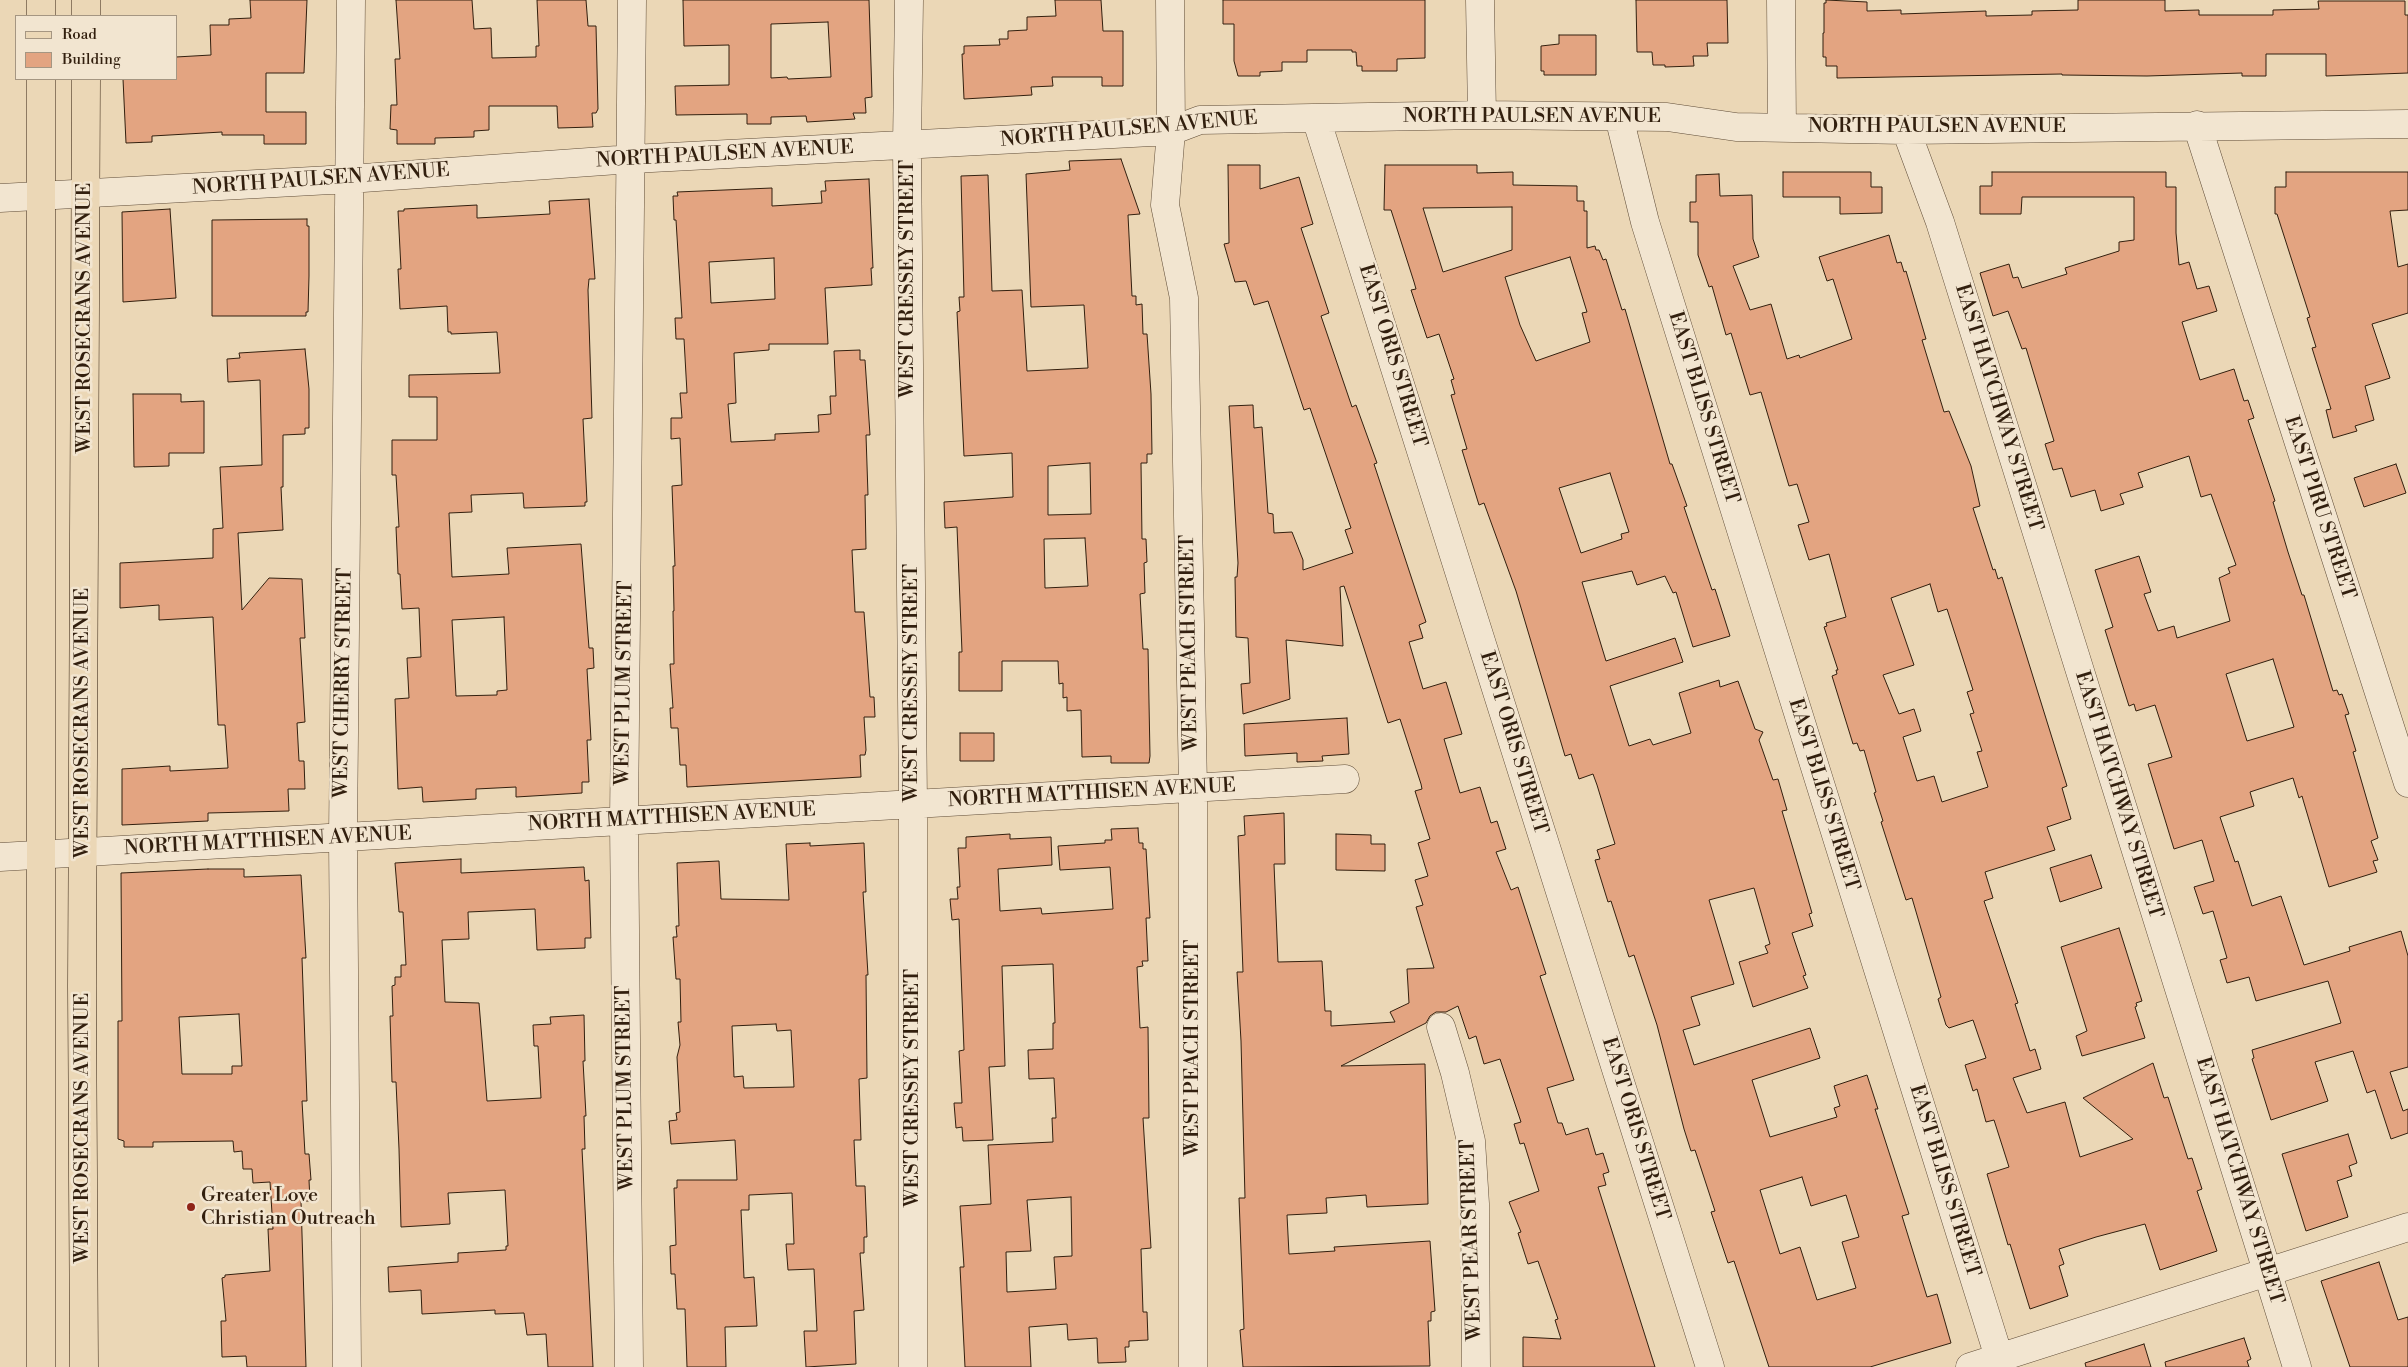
<!DOCTYPE html>
<style>
body{margin:0}
#map{position:relative;width:2408px;height:1367px;overflow:hidden;background:#ebd7b6;font-family:"Libre Bodoni",serif}
canvas{display:block}
.legend{position:absolute;left:15px;top:15px;width:162px;height:65px;box-sizing:border-box;background:#f2e5d0;border:1px solid #a59682;margin:0;padding:6px 9px;list-style:none;font-size:15px;color:#321f0e}
.legend li{display:flex;align-items:center;gap:10px;height:25px}
.legend b{width:25px;border:1px solid #a59682}
</style>
<div id="map">
<canvas width="2408" height="1367"></canvas>
<ul class="legend">
<li><b style="height:6px;background:#ebd7b6"></b>Road</li>
<li><b style="height:14px;background:#e3a481"></b>Building</li>
</ul>
</div>
<script>
const ctx = document.querySelector('canvas').getContext('2d');
ctx.lineJoin = 'round';
function fill(path, color) { ctx.fillStyle = color; ctx.fill(path, 'evenodd'); }
const poly = rows => new Path2D(rows.map(r => 'M' + r).join(''));
function stroke(path, color, width, dash) { ctx.strokeStyle = color; ctx.lineWidth = width; ctx.lineCap = dash ? 'butt' : 'round'; ctx.setLineDash(dash || []); ctx.stroke(path); }
function drawText(font, color, halo, rows, align = 'center') {
  ctx.font = font + ' "Libre Bodoni",serif'; ctx.lineWidth = 5; ctx.setLineDash([]); ctx.textBaseline = 'middle'; ctx.strokeStyle = halo; ctx.fillStyle = color; for (const [text, x, y, turn = 0] of rows) {
    ctx.save(); ctx.translate(x, y); ctx.rotate((+turn || 0) * Math.PI / 180); ctx.textAlign = isNaN(turn) ? turn : align; if (halo) ctx.strokeText(text, 0, 0); ctx.fillText(text, 0, 0); ctx.restore();
  }
}
const building = poly([
 [250,0,307,0,304,73,266,73,266,112,306,112,306,144,264,144,264,135,222,135,222,132,152,136,152,142,126,143,123,79,176,79,176,57,211,55,210,25,229,25,229,19,251,18,250,0],
 [396,0,472,0,474,29,491,28,492,58,536,57,536,46,539,46,537,0,586,0,588,26,596,26,598,109,596,113,592,113,593,127,558,128,557,106,489,106,489,130,474,131,474,137,435,138,435,144,397,144,397,130,390,129,391,105,397,105,395,59,400,59,396,0],
 [683,0,869,0,872,97,865,98,866,113,853,113,855,119,807,122,806,116,771,117,771,124,747,124,747,114,676,115,675,86,729,85,729,45,684,46,683,0],
 [828,22,831,77,788,79,787,77,771,78,771,24,828,22],
 [1055,0,1101,0,1103,31,1123,31,1123,86,1102,86,1102,77,1052,77,1053,86,1031,87,1032,95,964,99,962,54,964,54,964,46,1000,45,999,39,1008,39,1008,31,1027,30,1027,17,1056,16,1055,0],
 [1223,0,1425,0,1425,58,1397,59,1397,71,1362,71,1362,66,1357,66,1356,52,1352,52,1352,50,1307,50,1307,62,1282,62,1282,71,1260,72,1260,76,1238,76,1234,61,1234,24,1223,24,1223,0],
 [1636,0,1727,0,1728,43,1707,43,1708,56,1693,56,1694,66,1665,67,1665,65,1653,65,1652,52,1637,52,1636,0],
 [1826,0,1867,2,1867,11,1901,10,1901,14,1986,11,1986,16,2032,15,2032,11,2078,10,2078,0,2165,0,2165,11,2199,10,2199,15,2273,15,2273,10,2319,9,2318,1,2405,1,2405,15,2408,15,2408,73,2326,76,2326,54,2266,54,2266,76,2242,76,2242,73,2147,76,2062,75,2062,74,1837,78,1837,66,1826,66,1826,57,1823,57,1823,33,1824,33,1824,3,1826,3,1826,0],
 [1559,35,1596,35,1596,75,1544,75,1544,71,1541,71,1541,46,1559,44,1559,35],
 [1121,159,1140,214,1128,215,1132,296,1136,296,1136,305,1142,304,1143,334,1147,334,1151,394,1152,454,1147,454,1147,463,1141,463,1142,539,1146,539,1147,562,1144,563,1145,593,1140,594,1143,649,1148,649,1150,756,1149,763,1111,763,1111,756,1082,757,1081,710,1067,711,1067,697,1063,698,1063,683,1059,684,1058,661,1002,661,1002,691,959,691,959,652,962,652,957,527,945,528,944,502,1013,497,1012,453,964,456,957,312,960,311,959,297,964,297,961,176,988,175,992,291,1022,290,1027,371,1088,368,1084,305,1031,307,1026,174,1070,170,1069,161,1121,159],
 [1090,463,1091,514,1048,515,1048,466,1090,463],
 [1085,538,1088,586,1045,588,1044,539,1085,538],
 [1228,165,1260,165,1260,189,1299,177,1313,224,1301,228,1329,313,1321,316,1352,407,1356,405,1377,463,1374,464,1426,622,1419,625,1423,638,1409,642,1423,689,1446,682,1462,734,1444,739,1460,793,1480,787,1491,823,1497,821,1506,849,1496,852,1511,890,1518,887,1546,974,1540,976,1574,1080,1547,1088,1558,1123,1562,1123,1566,1135,1588,1128,1596,1155,1603,1153,1609,1172,1603,1174,1606,1185,1598,1187,1655,1367,1523,1367,1523,1337,1561,1339,1555,1320,1558,1319,1538,1261,1528,1264,1518,1233,1521,1232,1509,1202,1539,1191,1524,1143,1520,1144,1514,1124,1521,1122,1500,1059,1484,1064,1476,1036,1469,1039,1458,1006,1446,1012,1436,1012,1430,1016,1426,1023,1341,1066,1425,1064,1428,1204,1367,1207,1366,1195,1326,1198,1327,1213,1287,1215,1289,1254,1335,1251,1334,1247,1430,1241,1435,1311,1431,1312,1431,1321,1428,1321,1430,1366,1243,1367,1240,1330,1244,1329,1239,1198,1245,1198,1241,1041,1237,972,1243,972,1238,836,1245,835,1244,816,1284,813,1285,864,1274,864,1278,962,1322,961,1325,1011,1331,1011,1331,1026,1395,1022,1390,1012,1409,1003,1407,969,1434,968,1416,907,1423,905,1415,880,1428,876,1418,843,1430,839,1415,791,1422,789,1421,784,1400,719,1388,723,1344,586,1340,587,1343,646,1286,640,1290,699,1243,714,1241,684,1250,683,1248,638,1236,637,1235,577,1237,577,1238,563,1229,406,1253,405,1254,428,1262,427,1268,513,1273,514,1274,533,1292,532,1303,560,1303,570,1353,553,1345,530,1351,528,1310,408,1304,410,1268,301,1254,305,1246,281,1235,282,1224,244,1229,243,1228,165],
 [1385,165,1477,165,1477,173,1513,172,1513,185,1577,186,1577,201,1584,201,1584,211,1587,211,1587,248,1595,246,1596,250,1599,250,1603,260,1606,259,1622,310,1625,309,1670,464,1672,464,1687,506,1684,507,1712,590,1715,589,1730,636,1693,647,1676,592,1673,593,1665,576,1637,585,1632,571,1582,582,1606,661,1675,638,1683,662,1610,686,1629,746,1650,739,1653,745,1691,733,1679,693,1719,680,1720,687,1738,681,1755,729,1763,732,1759,740,1773,780,1778,779,1787,810,1782,811,1812,913,1809,914,1813,926,1792,933,1806,975,1803,976,1808,988,1753,1007,1739,962,1768,953,1765,946,1770,944,1754,888,1709,900,1734,984,1691,997,1700,1025,1683,1030,1694,1065,1810,1028,1820,1058,1752,1080,1770,1137,1837,1117,1834,1108,1840,1106,1834,1086,1867,1075,1878,1109,1875,1109,1909,1214,1902,1216,1927,1297,1937,1294,1951,1343,1870,1367,1769,1367,1734,1261,1728,1263,1711,1212,1715,1211,1695,1150,1691,1151,1684,1129,1657,1025,1634,955,1629,957,1611,901,1608,902,1595,860,1600,859,1597,850,1615,844,1597,785,1593,774,1579,779,1571,754,1565,756,1516,591,1484,503,1479,505,1462,450,1467,449,1451,395,1455,394,1451,380,1454,379,1439,334,1427,338,1411,290,1416,289,1414,282,1391,210,1384,210,1385,165],
 [1512,207,1512,250,1443,272,1423,208,1512,207],
 [1570,257,1587,312,1582,313,1590,342,1536,361,1520,325,1505,277,1570,257],
 [1610,473,1629,532,1621,534,1622,539,1581,553,1559,488,1610,473],
 [1802,1177,1811,1206,1846,1195,1859,1237,1842,1242,1856,1288,1817,1300,1800,1247,1780,1254,1760,1190,1802,1177],
 [1783,172,1871,172,1871,187,1882,187,1882,213,1840,214,1840,197,1783,197,1783,172],
 [1992,172,2166,172,2166,187,2176,187,2176,233,2179,265,2189,262,2197,289,2209,286,2217,311,2182,322,2200,380,2234,369,2244,401,2248,400,2254,418,2248,420,2275,501,2273,502,2288,552,2302,595,2304,595,2333,691,2337,690,2339,695,2342,694,2349,714,2345,715,2356,751,2353,752,2378,838,2371,841,2378,860,2373,861,2377,872,2329,887,2304,803,2302,796,2299,798,2293,778,2250,792,2254,806,2220,817,2235,862,2238,861,2252,906,2281,896,2304,965,2350,951,2349,947,2401,931,2408,956,2408,1067,2390,1072,2403,1111,2408,1109,2408,1133,2391,1139,2375,1090,2367,1093,2353,1051,2315,1062,2328,1101,2271,1120,2252,1059,2254,1058,2252,1050,2341,1023,2328,981,2256,1001,2249,977,2227,983,2220,960,2227,958,2213,911,2203,914,2194,887,2214,881,2202,840,2174,849,2148,764,2172,757,2155,705,2136,711,2134,704,2129,706,2105,630,2113,627,2095,570,2139,556,2151,592,2144,594,2158,631,2174,626,2177,638,2230,621,2219,578,2230,573,2228,568,2236,565,2211,494,2201,497,2189,456,2138,473,2143,487,2120,494,2124,504,2101,511,2095,490,2071,497,2062,468,2053,470,2045,444,2054,441,2026,348,2022,349,2008,311,1993,316,1980,273,2009,264,2013,278,2018,277,2022,288,2067,274,2065,268,2119,251,2119,242,2134,240,2134,197,2022,197,2021,214,1980,214,1980,186,1992,186,1992,172],
 [2273,659,2294,727,2247,741,2226,674,2273,659],
 [2286,172,2408,172,2408,210,2390,211,2398,267,2408,264,2408,313,2372,324,2390,378,2365,386,2374,420,2355,426,2357,431,2333,438,2326,410,2331,409,2312,348,2316,347,2307,318,2310,317,2277,214,2275,214,2275,187,2286,187,2286,172],
 [1719,174,1720,196,1752,195,1753,239,1759,257,1733,266,1750,310,1771,304,1787,359,1799,355,1800,358,1852,339,1833,279,1827,281,1819,257,1889,235,1897,263,1901,262,1904,272,1906,271,1926,339,1922,340,1944,412,1949,411,1971,466,1980,506,1973,508,1993,570,1995,569,1998,579,2002,577,2067,786,2062,788,2071,819,2047,827,2055,850,1985,872,1993,898,1984,901,2018,1003,2015,1004,2030,1051,2035,1049,2041,1069,2013,1078,2027,1113,2065,1102,2080,1157,2133,1139,2083,1098,2153,1063,2164,1098,2168,1097,2188,1159,2192,1158,2202,1189,2197,1191,2217,1251,2160,1270,2145,1224,2096,1237,2059,1249,2064,1264,2059,1266,2068,1296,2030,1309,2010,1244,2008,1245,1987,1174,2009,1167,1994,1120,1986,1122,1977,1089,1973,1091,1965,1065,1986,1058,1973,1020,1949,1028,1946,1025,1938,999,1941,997,1912,898,1906,900,1881,822,1883,821,1874,793,1876,792,1864,750,1860,751,1857,743,1853,744,1832,676,1837,674,1836,670,1838,670,1824,627,1827,626,1826,623,1846,617,1829,554,1809,560,1798,525,1809,522,1797,484,1789,486,1761,392,1750,395,1731,333,1726,335,1712,286,1709,287,1698,255,1698,222,1690,222,1690,202,1696,202,1696,175,1719,174],
 [1930,584,1938,612,1947,609,1973,690,1967,692,1974,713,1970,714,1982,751,1977,752,1988,787,1942,802,1934,776,1917,781,1903,737,1921,731,1914,709,1899,714,1883,675,1914,665,1891,598,1930,584],
 [869,179,873,268,871,268,872,285,825,288,828,344,769,344,769,350,734,353,736,403,728,404,731,442,775,440,775,434,819,432,818,415,831,414,830,396,836,396,834,351,860,350,860,360,865,360,870,435,866,435,868,495,865,495,866,549,852,550,855,612,864,612,870,697,874,697,875,717,864,717,866,750,865,755,860,755,861,777,687,787,686,765,680,765,678,728,671,728,670,708,673,708,670,664,674,664,673,611,674,611,673,566,675,566,672,486,682,485,680,438,671,439,671,418,682,418,680,393,687,393,684,339,676,339,675,318,682,318,676,220,674,220,673,196,678,196,677,192,772,188,772,206,822,203,821,191,826,191,825,181,869,179],
 [774,258,775,299,711,303,709,262,774,258],
 [589,199,595,279,589,279,588,290,592,418,583,419,587,502,585,502,585,506,524,508,523,493,471,495,472,512,449,513,452,577,509,574,507,548,581,544,589,648,593,648,594,668,587,669,591,740,587,740,589,782,582,782,582,793,516,797,516,787,476,789,476,799,423,802,422,787,398,789,395,699,409,698,407,658,421,657,419,608,402,609,400,574,398,574,396,527,399,527,396,475,392,475,392,440,437,440,437,397,409,397,409,375,500,373,497,332,451,334,451,332,448,332,447,306,400,309,398,269,401,269,398,211,404,211,404,209,477,205,477,218,550,214,549,201,589,199],
 [504,617,507,690,497,691,497,695,456,696,452,620,504,617],
 [170,209,176,298,123,302,122,212,170,209],
 [307,219,307,226,309,226,309,276,308,312,306,312,306,316,212,316,212,220,307,219],
 [305,349,309,389,309,428,305,428,305,434,283,435,283,487,281,487,283,530,238,533,242,610,269,578,302,579,305,638,300,638,305,722,297,723,299,761,304,761,305,789,288,789,289,811,208,813,208,821,122,825,122,769,170,766,170,771,228,768,225,725,218,725,213,617,159,620,159,605,120,608,120,563,213,558,213,529,223,528,220,467,262,465,260,380,228,382,227,359,240,358,239,353,305,349],
 [133,394,181,394,181,402,204,401,204,453,169,453,169,466,134,467,133,394],
 [2396,464,2406,493,2364,507,2354,478,2396,464],
 [1347,718,1349,754,1322,756,1323,761,1297,762,1297,753,1245,756,1244,724,1347,718],
 [960,733,994,733,994,761,960,761,960,733],
 [1138,828,1139,843,1143,843,1143,849,1146,849,1150,918,1146,918,1148,961,1142,961,1143,966,1137,967,1140,1028,1148,1027,1149,1118,1143,1118,1151,1248,1141,1249,1143,1312,1147,1312,1148,1340,1129,1341,1129,1347,1125,1347,1126,1362,1098,1363,1097,1338,1068,1340,1067,1324,1029,1327,1031,1367,965,1367,960,1267,964,1267,960,1206,991,1204,988,1145,1053,1142,1052,1118,1056,1118,1054,1078,1029,1079,1028,1050,1053,1049,1053,1023,1055,1023,1053,964,1002,966,1005,1066,989,1067,993,1140,963,1141,962,1127,956,1128,954,1103,962,1103,959,1051,964,1050,959,919,952,920,950,899,958,899,957,887,960,887,958,848,966,848,966,837,1010,834,1010,839,1051,837,1052,865,998,869,1000,911,1041,908,1042,914,1113,909,1110,867,1060,870,1058,846,1105,843,1105,840,1112,840,1111,829,1138,828],
 [1071,1197,1072,1256,1054,1257,1056,1289,1007,1292,1006,1252,1031,1251,1027,1200,1071,1197],
 [1336,834,1371,835,1371,844,1385,844,1385,871,1336,870,1336,834],
 [810,843,810,846,864,843,866,892,863,892,868,975,866,975,867,1078,859,1079,861,1140,854,1140,856,1186,865,1186,867,1237,864,1237,864,1253,860,1253,864,1310,854,1311,856,1364,806,1367,804,1331,817,1331,814,1269,788,1270,786,1244,794,1244,792,1193,749,1195,749,1210,741,1210,744,1278,754,1277,757,1326,725,1327,726,1367,687,1367,685,1309,677,1309,675,1274,671,1274,670,1246,676,1245,674,1188,677,1188,677,1180,737,1180,735,1140,671,1144,669,1121,677,1120,676,1113,680,1112,677,1057,680,1045,678,1022,681,1022,680,979,676,979,673,937,677,937,676,926,679,926,677,863,719,861,721,899,789,900,786,844,810,843],
 [776,1024,777,1031,791,1030,794,1087,744,1088,743,1076,734,1077,732,1026,776,1024],
 [2091,855,2102,888,2060,902,2050,868,2091,855],
 [461,859,461,873,584,867,585,881,589,880,591,938,585,938,585,948,537,950,535,909,468,912,469,939,442,940,445,1002,479,1003,487,1101,541,1098,538,1046,534,1046,533,1025,551,1024,550,1017,584,1015,585,1061,583,1061,586,1116,584,1116,585,1149,582,1149,593,1367,548,1367,546,1334,527,1335,524,1313,495,1314,495,1310,422,1314,421,1290,389,1292,388,1267,458,1262,458,1253,506,1250,506,1246,508,1246,505,1190,448,1193,450,1224,401,1227,399,1149,396,1082,392,1082,390,1016,393,1016,392,986,395,985,395,977,401,977,401,965,406,965,403,912,399,912,395,863,461,859],
 [208,869,244,869,244,877,301,875,306,958,302,958,307,1101,302,1101,305,1154,309,1154,311,1180,309,1180,310,1201,301,1201,306,1367,247,1367,246,1356,222,1357,221,1321,226,1321,222,1278,225,1277,225,1275,270,1271,268,1229,273,1229,270,1182,253,1183,252,1169,243,1169,242,1151,234,1152,233,1141,153,1142,153,1147,124,1147,124,1141,118,1139,118,1021,122,1021,121,873,208,869],
 [239,1014,242,1066,232,1066,232,1074,182,1074,179,1017,239,1014],
 [2119,928,2142,1001,2136,1003,2137,1006,2135,1007,2145,1038,2082,1056,2076,1036,2087,1031,2061,947,2119,928],
 [2348,1134,2357,1163,2349,1166,2352,1176,2337,1181,2348,1217,2306,1231,2282,1154,2348,1134],
 [2379,1262,2398,1320,2408,1317,2408,1367,2350,1367,2321,1281,2379,1262],
 [2244,1338,2251,1359,2247,1361,2249,1367,2166,1367,2165,1362,2244,1338],
 [2144,1344,2151,1367,2086,1367,2085,1363,2144,1344]
]);
fill(building, '#e3a481');
stroke(building, '#321f0e', 1);
const minor = poly([
 [909,0,907,146,913,805,913,1367],
 [1170,0,1171,131,1165,205,1184,298,1193,788,1193,1367],
 [1480,0,1482,115],
 [1781,0,1782,127],
 [1619,117,1645,222,2002,1367],
 [1316,118,1710,1367],
 [2197,125,2408,783],
 [1906,130,1940,222,2297,1367],
 [0,198,349,179,632,159,1171,131,1200,120,1482,115,1667,117,1736,127,1906,130,2408,124],
 [0,857,1345,779],
 [1441,1027,1455,1073,1471,1141,1475,1204,1476,1367],
 [347,1367,343,837,351,0],
 [629,1367,624,821,632,0],
 [1970,1367,2408,1227]
]);
const major = poly([
 [86,0,86,16],
 [41,16,41,0],
 [41,1367,41,79],
 [84,1367,82,986,86,79]
]);
stroke(minor, '#604d38', 29);
stroke(major, '#321f0e', 29);
stroke(minor, '#f2e5d0', 28);
stroke(major, '#ebd7b6', 28);
for (const [x, y, r, color] of [
 [191,1207,5,"#8f2418"]
]) { const dot = new Path2D(); dot.arc(x, y, r, 0, 2 * Math.PI); ctx.fillStyle = color; ctx.fill(dot); stroke(dot, '#f2e5d0', 2); }
drawText('20px', '#321f0e', '#f2e5d0', [
 ["NORTH PAULSEN AVENUE",1532,117],
 ["NORTH PAULSEN AVENUE",1937,127],
 ["NORTH PAULSEN AVENUE",1129,130,-5],
 ["NORTH PAULSEN AVENUE",725,155,-3],
 ["NORTH PAULSEN AVENUE",321,180,-4],
 ["WEST CRESSEY STREET",908,279,-90],
 ["WEST ROSECRANS AVENUE",85,318,-90],
 ["EAST ORIS STREET",1392,356,73],
 ["EAST BLISS STREET",1703,408,73],
 ["EAST HATCHWAY STREET",1998,408,73],
 ["EAST PIRU STREET",2319,508,72],
 ["WEST PEACH STREET",1190,643,-91],
 ["WEST CHERRY STREET",344,683,-89],
 ["WEST PLUM STREET",625,683,-89],
 ["WEST CRESSEY STREET",912,683,-90],
 ["WEST ROSECRANS AVENUE",83,723,-90],
 ["EAST ORIS STREET",1513,743,73],
 ["NORTH MATTHISEN AVENUE",1092,794,-3],
 ["EAST BLISS STREET",1823,795,73],
 ["EAST HATCHWAY STREET",2118,795,73],
 ["NORTH MATTHISEN AVENUE",672,818,-3],
 ["NORTH MATTHISEN AVENUE",268,842,-3],
 ["WEST PEACH STREET",1193,1048,-90],
 ["WEST PLUM STREET",626,1088,-91],
 ["WEST CRESSEY STREET",913,1088,-90],
 ["WEST ROSECRANS AVENUE",83,1128,-90],
 ["EAST ORIS STREET",1635,1129,73],
 ["EAST BLISS STREET",1944,1181,73],
 ["EAST HATCHWAY STREET",2239,1181,73],
 ["WEST PEAR STREET",1472,1240,-92]
]);
drawText('20px', '#321f0e', '#f2e5d0', [
 ["Greater Love",201,1196],
 ["Christian Outreach",201,1219]
], 'left');
</script>
